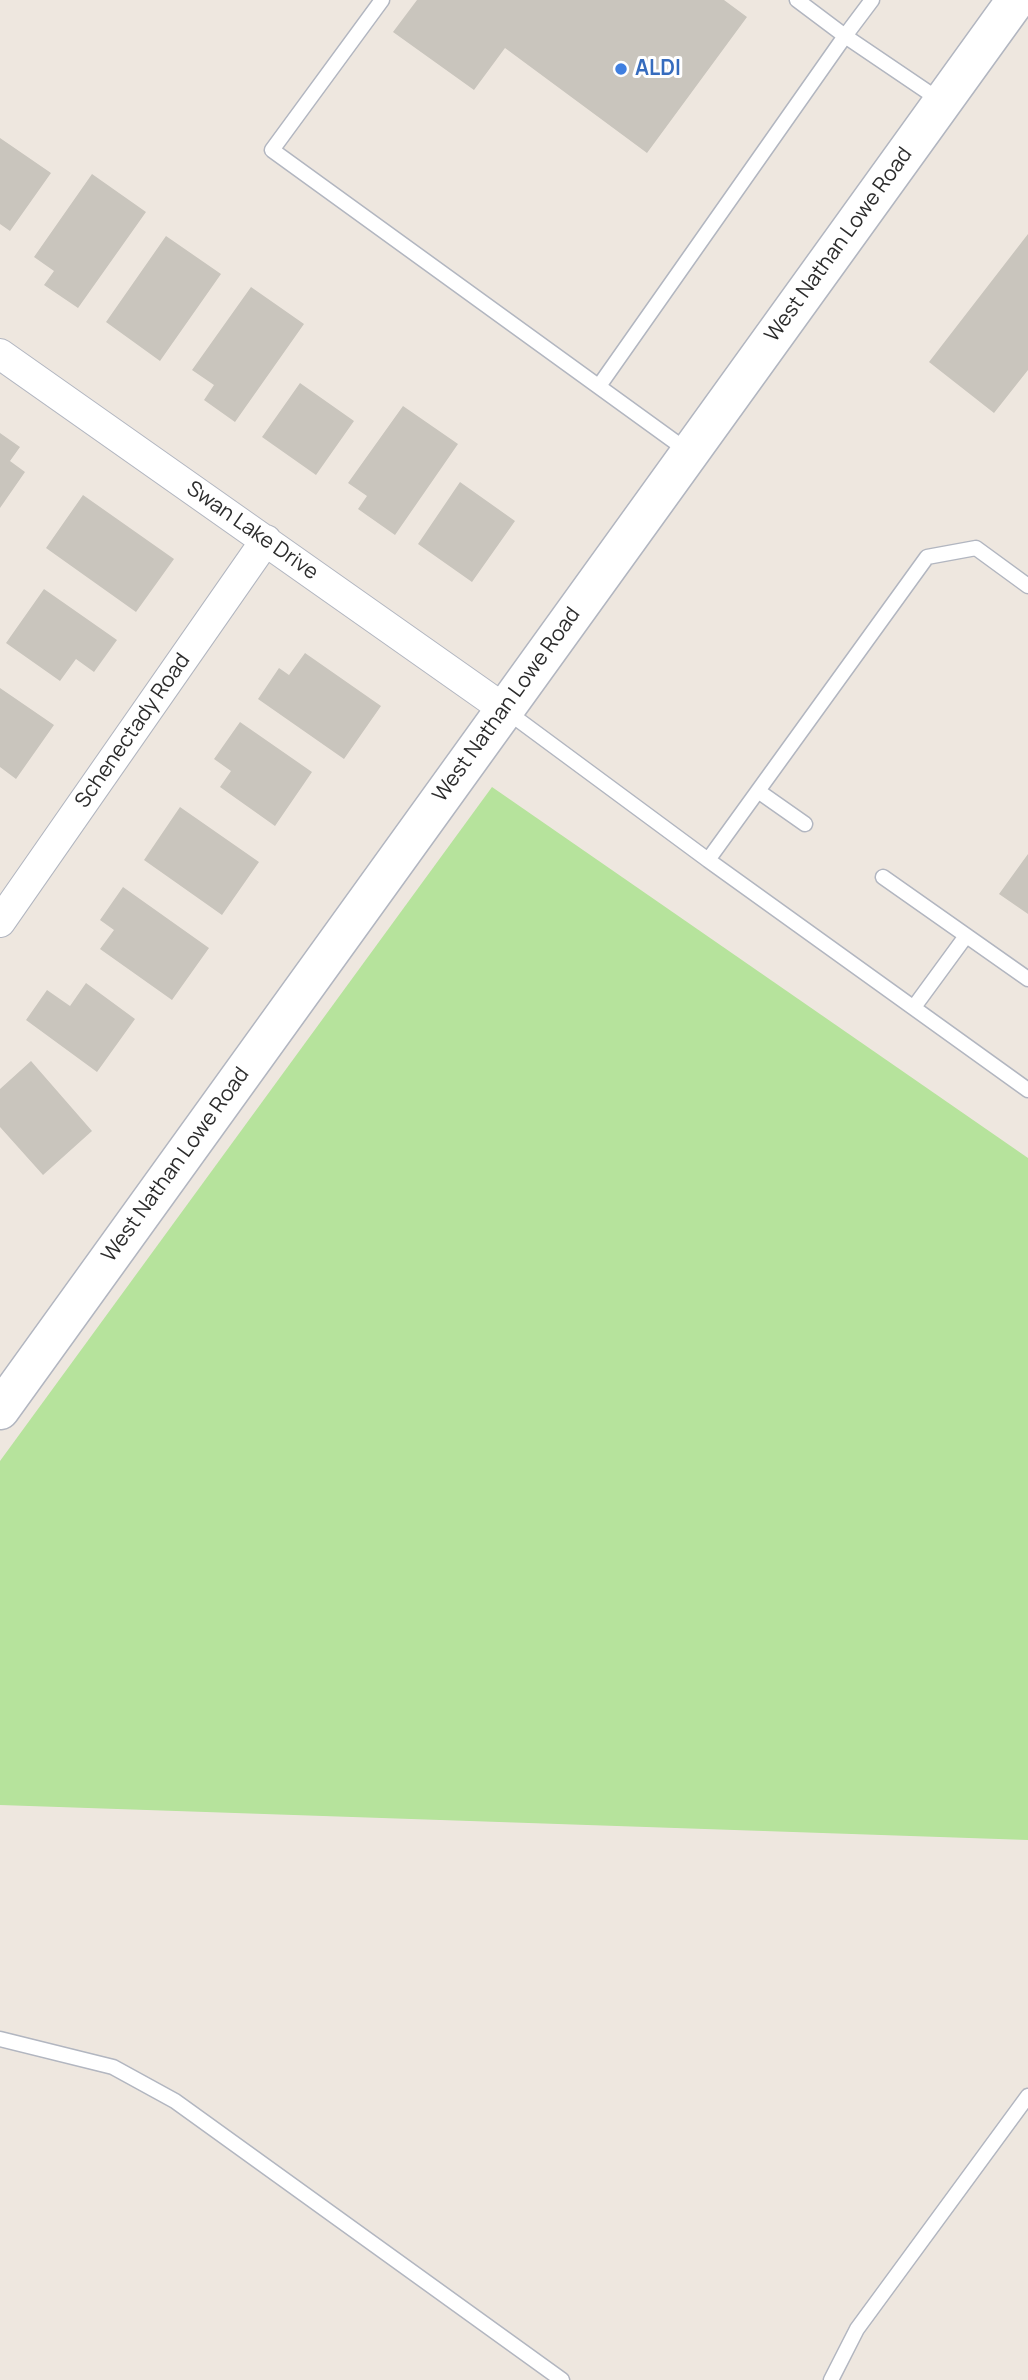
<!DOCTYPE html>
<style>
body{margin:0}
canvas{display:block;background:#eee7df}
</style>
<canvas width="1028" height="2380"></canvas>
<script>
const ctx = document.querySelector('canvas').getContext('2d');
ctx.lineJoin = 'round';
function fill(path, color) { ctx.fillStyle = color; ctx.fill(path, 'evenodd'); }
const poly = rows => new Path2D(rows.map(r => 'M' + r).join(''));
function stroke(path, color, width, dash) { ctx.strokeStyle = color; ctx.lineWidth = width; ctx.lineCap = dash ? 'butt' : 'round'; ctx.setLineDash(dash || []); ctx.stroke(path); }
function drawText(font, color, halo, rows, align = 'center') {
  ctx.font = font + ' Manrope,sans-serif'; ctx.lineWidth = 6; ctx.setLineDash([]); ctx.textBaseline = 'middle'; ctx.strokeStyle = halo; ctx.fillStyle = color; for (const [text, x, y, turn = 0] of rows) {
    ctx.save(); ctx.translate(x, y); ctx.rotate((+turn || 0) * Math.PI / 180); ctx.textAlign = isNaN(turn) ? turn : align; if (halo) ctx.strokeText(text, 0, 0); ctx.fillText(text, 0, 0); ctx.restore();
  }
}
fill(poly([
 [492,787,1028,1158,1028,1840,0,1805,0,1461]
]), '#b6e39c');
fill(poly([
 [417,0,724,0,747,17,647,153,505,48,474,90,393,32],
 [0,138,51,173,10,231,0,224],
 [92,174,146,212,78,308,44,285,54,271,34,257],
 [1028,234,1028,370,994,413,929,362],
 [166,236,221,274,160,361,106,322],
 [251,287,304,324,235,422,204,400,214,385,192,370],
 [300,383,354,421,316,475,262,437],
 [403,406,458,444,395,535,358,509,367,496,348,483],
 [0,433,20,447,10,461,25,472,0,508],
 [460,482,515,521,472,582,418,544],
 [83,495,174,559,136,612,46,548],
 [44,589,117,640,94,672,76,659,60,681,6,643],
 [305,653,381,706,344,759,258,699,279,668,289,675],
 [0,688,54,725,16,779,0,767],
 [240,722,312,772,275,826,220,787,231,771,214,759],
 [180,807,259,862,222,915,144,860],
 [1028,854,1028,914,999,894],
 [123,887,209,948,172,1000,100,949,114,930,100,920],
 [86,983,135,1019,97,1072,26,1020,47,990,70,1006],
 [31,1061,92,1131,43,1175,0,1127,0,1089]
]), '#c9c5bd');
const lane = poly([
 [382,0,272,150,689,452],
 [872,0,845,36,941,101],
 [599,386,845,36,797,0],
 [505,710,708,860,927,557,976,548,1028,586],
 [758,791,805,824],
 [708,860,1028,1090],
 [883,877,1028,979],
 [914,1007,966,936],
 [0,2039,113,2067,175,2101,562,2380],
 [831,2380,857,2329,1028,2096]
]);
const street = poly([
 [0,354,504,709],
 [0,922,266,540]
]);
const secondary = poly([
 [0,1410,1016,0]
]);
stroke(lane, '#b2b6c0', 17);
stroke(street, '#b2b6c0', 32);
stroke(secondary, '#b2b6c0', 41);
stroke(lane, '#fff', 14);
stroke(street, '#fff', 30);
stroke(secondary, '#fff', 38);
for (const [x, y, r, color] of [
 [621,69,7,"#3f7fe0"]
]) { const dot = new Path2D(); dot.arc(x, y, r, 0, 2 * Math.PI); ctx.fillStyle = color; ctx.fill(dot); stroke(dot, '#fff', 2.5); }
drawText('bold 21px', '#366cbe', '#fff', [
 ["ALDI",635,69]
], 'left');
drawText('21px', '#2c2c2c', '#fff', [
 ["West Nathan Lowe Road",839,245,-54],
 ["Swan Lake Drive",252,531,35],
 ["West Nathan Lowe Road",507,705,-54],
 ["Schenectady Road",133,731,-55],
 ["West Nathan Lowe Road",176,1165,-54]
]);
</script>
